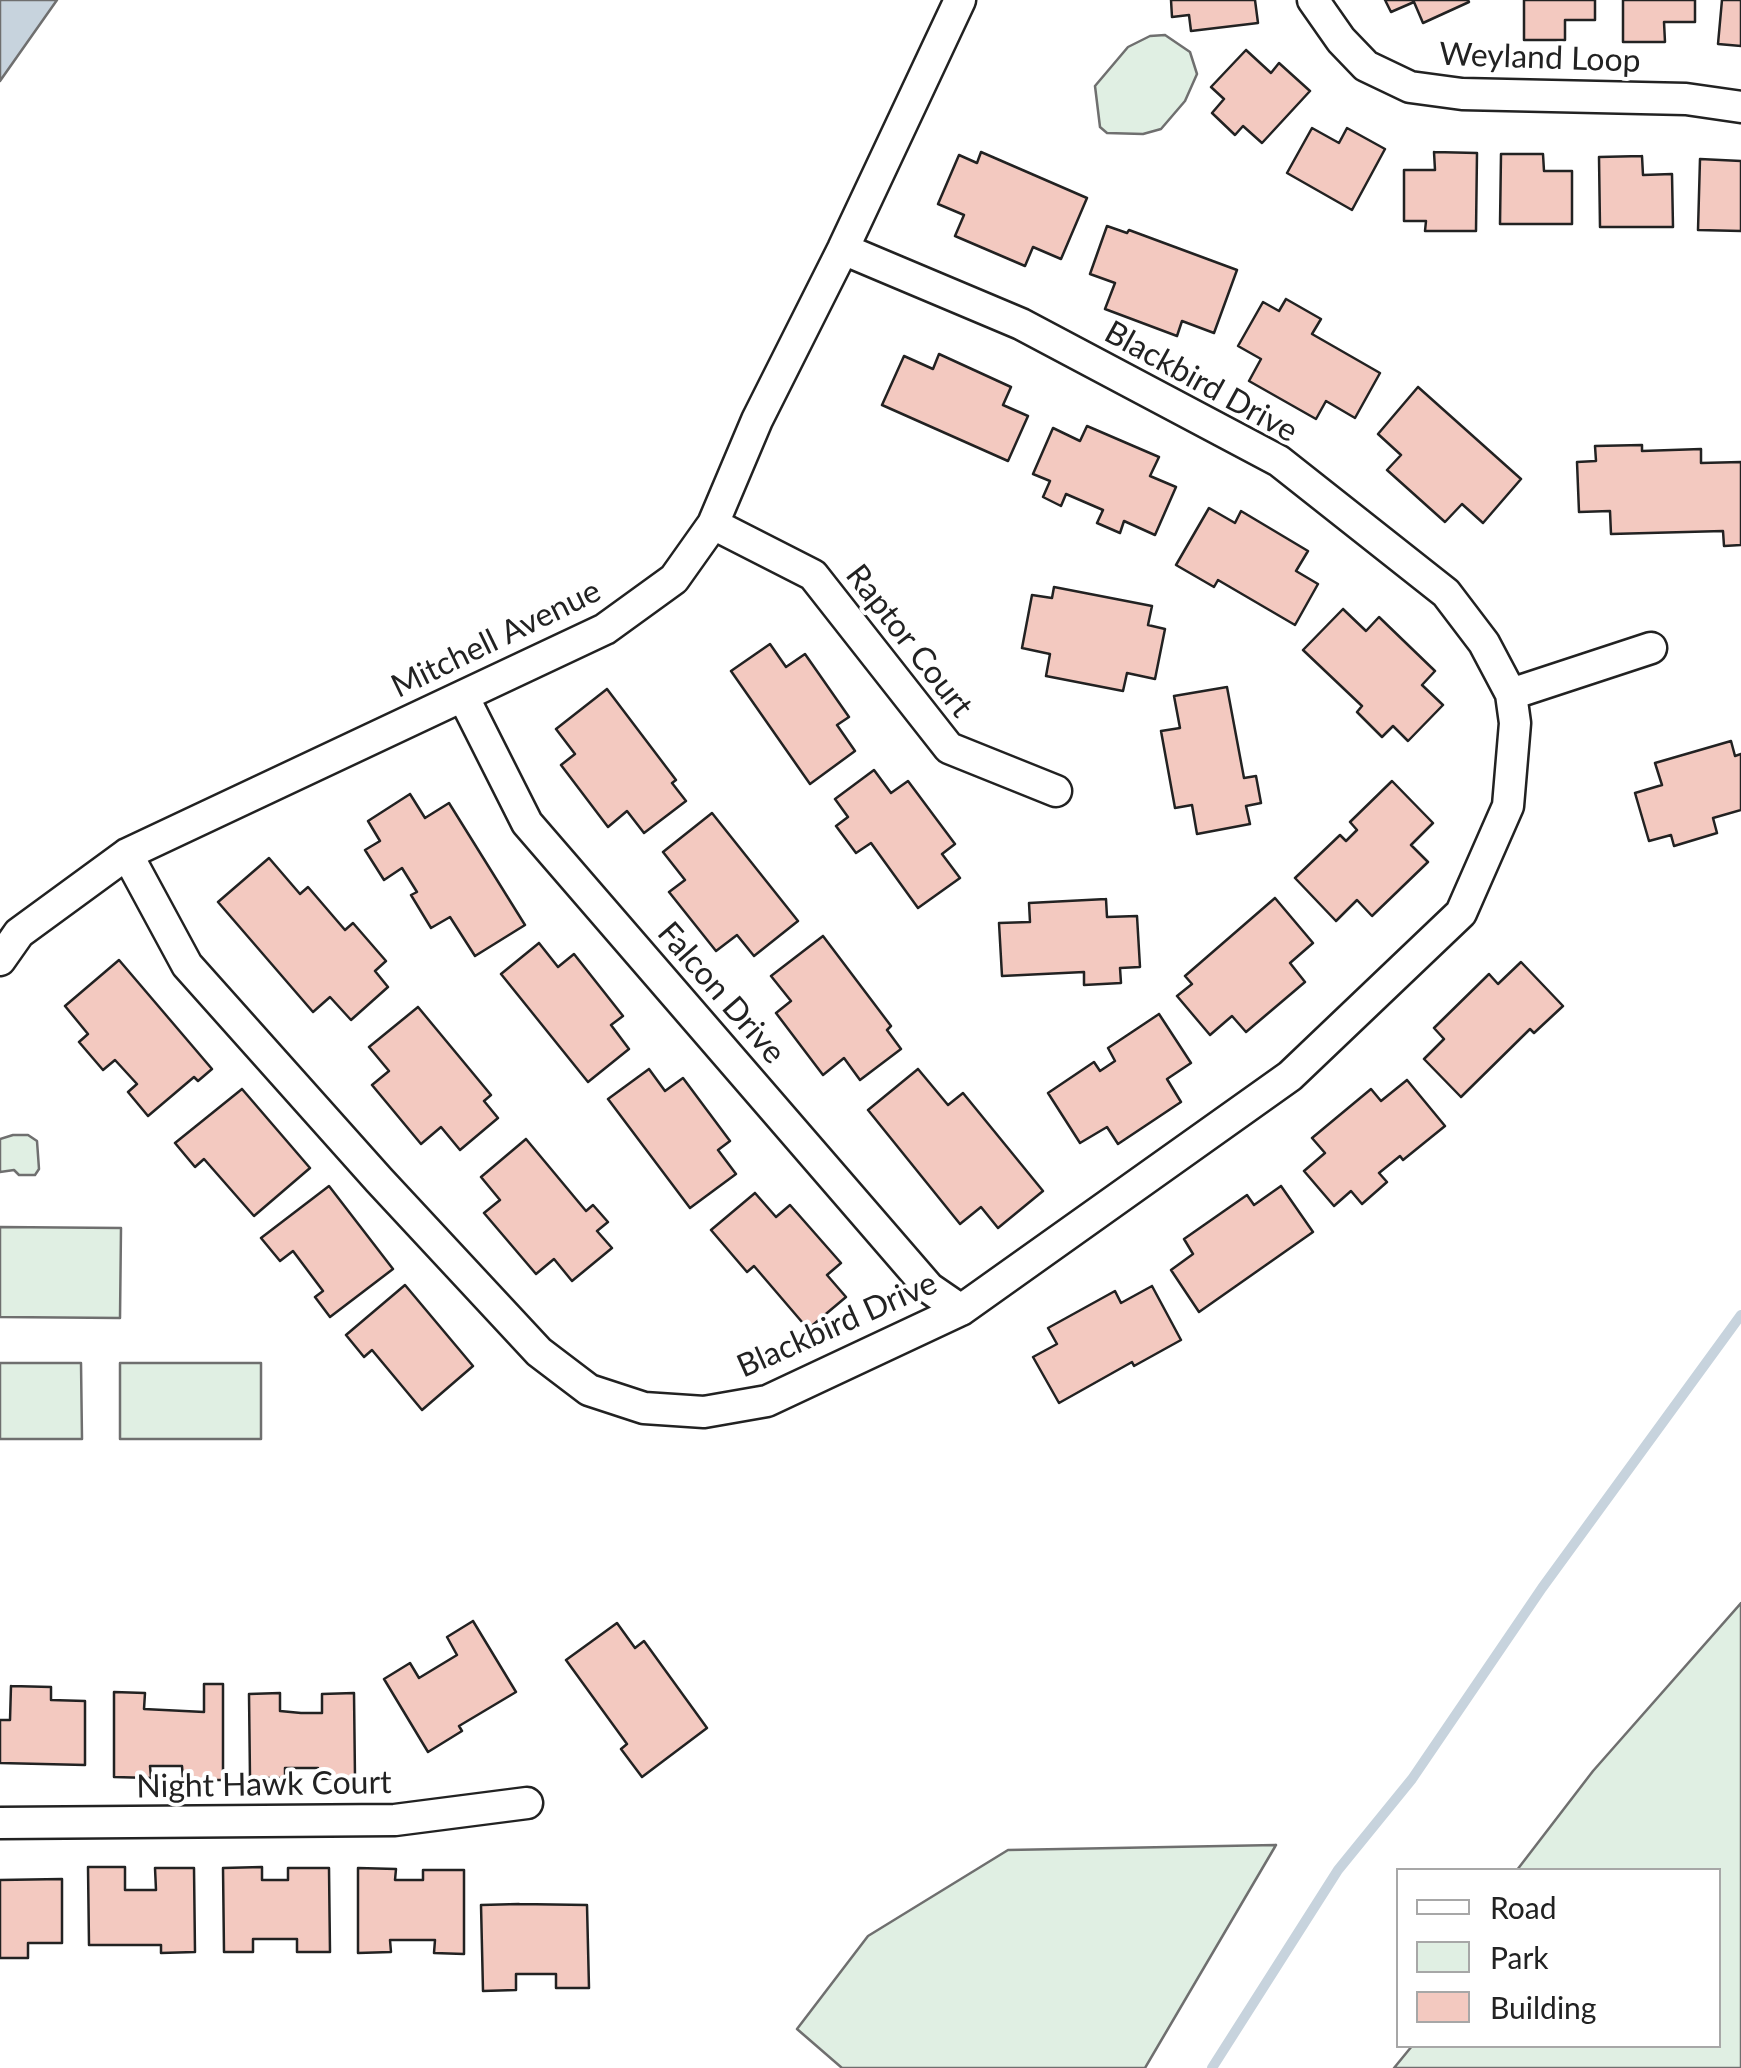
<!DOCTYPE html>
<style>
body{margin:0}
#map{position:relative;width:1741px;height:2068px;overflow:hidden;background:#fff;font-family:Lato,sans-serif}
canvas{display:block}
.legend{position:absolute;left:1396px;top:1868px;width:325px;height:180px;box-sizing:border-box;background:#fff;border:2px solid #a7a7a7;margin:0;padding:12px 18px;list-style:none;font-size:30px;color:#222}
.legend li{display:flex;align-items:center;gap:20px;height:50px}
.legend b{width:50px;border:2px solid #a7a7a7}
</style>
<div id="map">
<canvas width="1741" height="2068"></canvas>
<ul class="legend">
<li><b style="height:12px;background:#fff"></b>Road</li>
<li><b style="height:28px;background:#e0efe3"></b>Park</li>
<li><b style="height:28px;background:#f3c9c0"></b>Building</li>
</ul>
</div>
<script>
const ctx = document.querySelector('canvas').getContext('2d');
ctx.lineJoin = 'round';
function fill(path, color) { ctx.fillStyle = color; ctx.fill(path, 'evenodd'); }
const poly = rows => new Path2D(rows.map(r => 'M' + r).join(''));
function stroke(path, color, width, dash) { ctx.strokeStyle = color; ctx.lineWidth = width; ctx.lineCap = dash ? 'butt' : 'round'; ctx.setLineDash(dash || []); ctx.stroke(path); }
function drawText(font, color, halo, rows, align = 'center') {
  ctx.font = font + ' Lato,sans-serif'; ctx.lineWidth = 8; ctx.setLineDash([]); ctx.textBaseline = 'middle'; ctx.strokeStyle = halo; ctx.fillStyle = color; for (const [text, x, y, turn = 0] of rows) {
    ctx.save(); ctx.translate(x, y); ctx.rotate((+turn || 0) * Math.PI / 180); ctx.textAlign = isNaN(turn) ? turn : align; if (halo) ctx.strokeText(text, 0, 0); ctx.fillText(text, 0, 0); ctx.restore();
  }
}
const green = poly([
 [1165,35,1190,52,1197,74,1185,101,1161,129,1143,134,1107,133,1100,127,1095,86,1128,47,1150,36,1165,35],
 [13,1135,28,1135,37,1141,39,1169,35,1175,19,1175,14,1170,0,1172,0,1139,13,1135],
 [0,1227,121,1228,120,1318,0,1317,0,1227],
 [0,1363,81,1363,82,1439,0,1439,0,1363],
 [120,1363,261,1363,261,1439,120,1439,120,1363],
 [1741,1603,1741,2068,1394,2068,1412,2046,1718,2046,1718,1870,1517,1870,1593,1771,1741,1603],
 [1276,1845,1145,2068,842,2068,797,2029,868,1936,1008,1850,1276,1845]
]);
fill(green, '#e0efe3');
stroke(green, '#6f6f6f', 2.5);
const water = poly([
 [0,0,57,0,0,81,0,0]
]);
fill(water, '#c7d3dd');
stroke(water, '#6f6f6f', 2.5);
stroke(poly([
 [1212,2068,1338,1870,1412,1779,1542,1588,1741,1315]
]), '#c7d3dd', 10);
const building = poly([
 [1171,0,1255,0,1258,23,1191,31,1189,15,1172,17,1171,0],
 [1385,0,1468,0,1469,2,1423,23,1414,2,1391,12,1385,0],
 [1524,0,1595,0,1595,20,1565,20,1565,40,1524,40,1524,0],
 [1623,0,1695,0,1695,22,1664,22,1665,42,1623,42,1623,0],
 [1722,0,1741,0,1741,46,1718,44,1722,0],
 [1246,50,1271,73,1279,63,1310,91,1262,143,1243,126,1235,135,1212,113,1224,99,1211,87,1246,50],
 [1312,128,1339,143,1347,128,1385,149,1352,210,1287,173,1312,128],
 [981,152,1087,198,1061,259,1033,247,1025,266,955,236,964,215,938,204,959,155,977,163,981,152],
 [1434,152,1477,153,1476,231,1425,231,1426,221,1404,221,1404,170,1435,170,1434,152],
 [1501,154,1543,154,1544,171,1572,171,1572,224,1500,224,1501,154],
 [1642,156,1643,175,1672,174,1673,227,1600,227,1599,157,1642,156],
 [1700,159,1741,161,1741,231,1698,230,1700,159],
 [1107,226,1127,233,1129,230,1237,270,1214,333,1182,321,1177,336,1105,309,1115,283,1090,274,1107,226],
 [1286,299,1321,319,1312,334,1380,373,1355,418,1326,401,1316,419,1249,381,1261,359,1238,346,1263,302,1279,311,1286,299],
 [939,354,1011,387,1003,405,1028,416,1008,461,882,405,904,356,933,369,939,354],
 [1418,387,1521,479,1483,523,1462,504,1445,522,1387,470,1401,455,1378,434,1418,387],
 [1087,426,1159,457,1150,476,1176,487,1155,535,1124,521,1120,533,1097,523,1103,510,1066,494,1061,506,1043,497,1050,481,1033,474,1053,428,1080,441,1087,426],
 [1642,445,1642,451,1701,449,1701,463,1741,462,1741,545,1724,546,1723,531,1611,534,1610,511,1579,512,1577,462,1596,461,1595,446,1642,445],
 [1209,508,1235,523,1241,511,1308,551,1296,571,1318,584,1295,625,1218,580,1214,587,1176,565,1209,508],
 [1054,587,1152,606,1148,625,1165,629,1155,679,1127,673,1123,691,1046,676,1050,654,1022,648,1032,595,1052,598,1054,587],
 [1343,609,1366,631,1379,617,1435,671,1422,685,1443,705,1408,741,1393,726,1382,737,1357,712,1362,706,1303,650,1343,609],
 [770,644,786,667,805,654,849,717,837,725,855,751,810,784,731,671,770,644],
 [1227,687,1244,778,1256,776,1261,803,1246,806,1250,824,1197,834,1192,805,1175,808,1161,731,1180,728,1174,696,1227,687],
 [607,689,676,780,672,783,686,801,644,833,627,811,608,827,561,765,575,754,556,729,607,689],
 [1731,741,1735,756,1741,754,1741,810,1713,818,1717,833,1674,846,1671,835,1649,841,1635,793,1662,785,1655,763,1731,741],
 [874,770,891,793,908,781,955,844,942,854,960,878,918,908,871,843,856,853,836,826,848,817,835,799,874,770],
 [1392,781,1433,823,1411,845,1428,862,1372,916,1357,900,1336,921,1295,878,1340,835,1346,841,1357,830,1350,822,1392,781],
 [410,794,425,818,449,803,525,925,475,956,450,917,431,928,411,895,417,892,402,868,384,880,365,850,380,841,368,821,410,794],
 [712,813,798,921,754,956,737,935,716,951,669,892,685,880,663,852,712,813],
 [269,858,300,894,308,887,345,930,353,923,386,961,375,971,388,987,351,1020,330,997,313,1012,218,902,269,858],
 [1275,898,1313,943,1290,963,1305,982,1246,1032,1232,1016,1210,1035,1177,996,1192,984,1185,976,1275,898],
 [1106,899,1107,917,1137,916,1140,967,1120,968,1121,983,1084,985,1084,972,1002,976,999,923,1030,922,1029,903,1106,899],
 [823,936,891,1026,887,1030,901,1049,860,1080,844,1058,823,1075,776,1013,791,1001,771,976,823,936],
 [539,943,558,967,574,954,623,1016,611,1025,629,1049,588,1082,501,974,539,943],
 [119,960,212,1069,198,1081,194,1077,148,1116,128,1092,137,1084,115,1060,103,1070,79,1042,88,1034,65,1006,119,960],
 [1521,962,1563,1006,1534,1033,1530,1029,1461,1097,1424,1059,1444,1039,1434,1028,1489,974,1498,984,1521,962],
 [418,1007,491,1095,484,1101,498,1118,460,1150,441,1127,421,1144,372,1085,389,1071,369,1047,418,1007],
 [1159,1014,1191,1063,1167,1079,1181,1102,1118,1144,1107,1127,1080,1143,1048,1093,1094,1062,1100,1071,1115,1061,1108,1048,1159,1014],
 [649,1069,665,1091,683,1078,730,1141,718,1150,736,1174,690,1208,608,1099,649,1069],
 [918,1069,948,1105,963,1093,1043,1191,998,1228,981,1207,960,1224,868,1110,918,1069],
 [1407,1080,1445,1126,1403,1160,1400,1156,1379,1173,1387,1182,1362,1204,1351,1191,1334,1206,1304,1171,1325,1153,1312,1138,1371,1089,1381,1101,1407,1080],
 [242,1089,310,1168,254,1216,204,1159,195,1167,175,1143,242,1089],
 [526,1139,586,1211,593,1205,608,1222,597,1231,612,1248,572,1281,554,1259,536,1274,484,1213,500,1200,481,1177,526,1139],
 [329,1186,393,1269,330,1317,315,1297,323,1291,293,1251,280,1261,261,1238,329,1186],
 [1281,1186,1313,1232,1199,1312,1171,1270,1193,1254,1184,1239,1247,1195,1254,1205,1281,1186],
 [755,1193,776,1217,790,1205,841,1263,827,1275,846,1297,808,1329,754,1266,747,1272,711,1230,755,1193],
 [405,1285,473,1366,422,1410,372,1350,364,1357,346,1335,405,1285],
 [1152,1286,1181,1340,1134,1366,1132,1362,1059,1403,1033,1357,1057,1344,1048,1328,1115,1291,1121,1303,1152,1286],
 [473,1621,516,1692,459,1726,462,1731,428,1752,384,1679,410,1663,419,1678,457,1655,447,1637,473,1621],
 [617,1623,635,1648,644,1641,707,1728,642,1777,621,1749,627,1744,566,1660,617,1623],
 [204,1684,223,1684,223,1780,183,1780,182,1766,150,1766,151,1778,114,1777,114,1692,145,1693,144,1709,204,1712,204,1684],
 [11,1686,51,1687,51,1700,85,1701,85,1765,0,1763,0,1720,10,1720,11,1686],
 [280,1693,280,1711,301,1713,322,1713,322,1694,354,1693,355,1778,319,1779,318,1768,285,1768,285,1778,250,1778,249,1694,280,1693],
 [88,1867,125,1867,125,1890,156,1890,155,1868,194,1868,195,1952,161,1953,161,1945,89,1945,88,1867],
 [262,1867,262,1880,288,1880,288,1868,329,1868,330,1952,297,1952,297,1939,253,1939,253,1952,224,1952,223,1868,262,1867],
 [358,1868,396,1869,395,1880,423,1880,423,1870,464,1870,464,1954,434,1953,435,1940,390,1940,391,1952,358,1953,358,1868],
 [62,1879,62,1943,28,1943,28,1958,0,1958,0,1880,62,1879],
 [519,1904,587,1905,589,1988,556,1988,556,1974,516,1974,516,1990,483,1991,481,1905,519,1904]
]);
fill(building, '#f3c9c0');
stroke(building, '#222', 2.5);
const minor = poly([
 [1313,0,1341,40,1366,66,1410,87,1462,94,1686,99,1741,107],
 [713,524,813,575,949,748,1056,791],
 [1511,694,1651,648],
 [463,696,527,823,929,1288,961,1310],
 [127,854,187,965,379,1180,539,1352,589,1390,644,1408,704,1412,767,1401,961,1310,1290,1076,1461,913,1508,806,1515,723,1511,694,1484,643,1446,593,1279,461,1021,324,843,249],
 [0,960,19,933,127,854,605,629,674,579,713,524,757,420,843,249,960,0],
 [0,1823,395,1820,527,1803]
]);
stroke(minor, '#222', 35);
stroke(minor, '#fff', 30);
drawText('32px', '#222', '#fff', [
 ["Weyland Loop",1540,58,2],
 ["Blackbird Drive",1201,382,29],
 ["Mitchell Avenue",496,639,-26],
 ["Raptor Court",909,641,52],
 ["Falcon Drive",721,993,49],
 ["Blackbird Drive",837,1325,-24],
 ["Night Hawk Court",264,1785,-1]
]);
</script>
